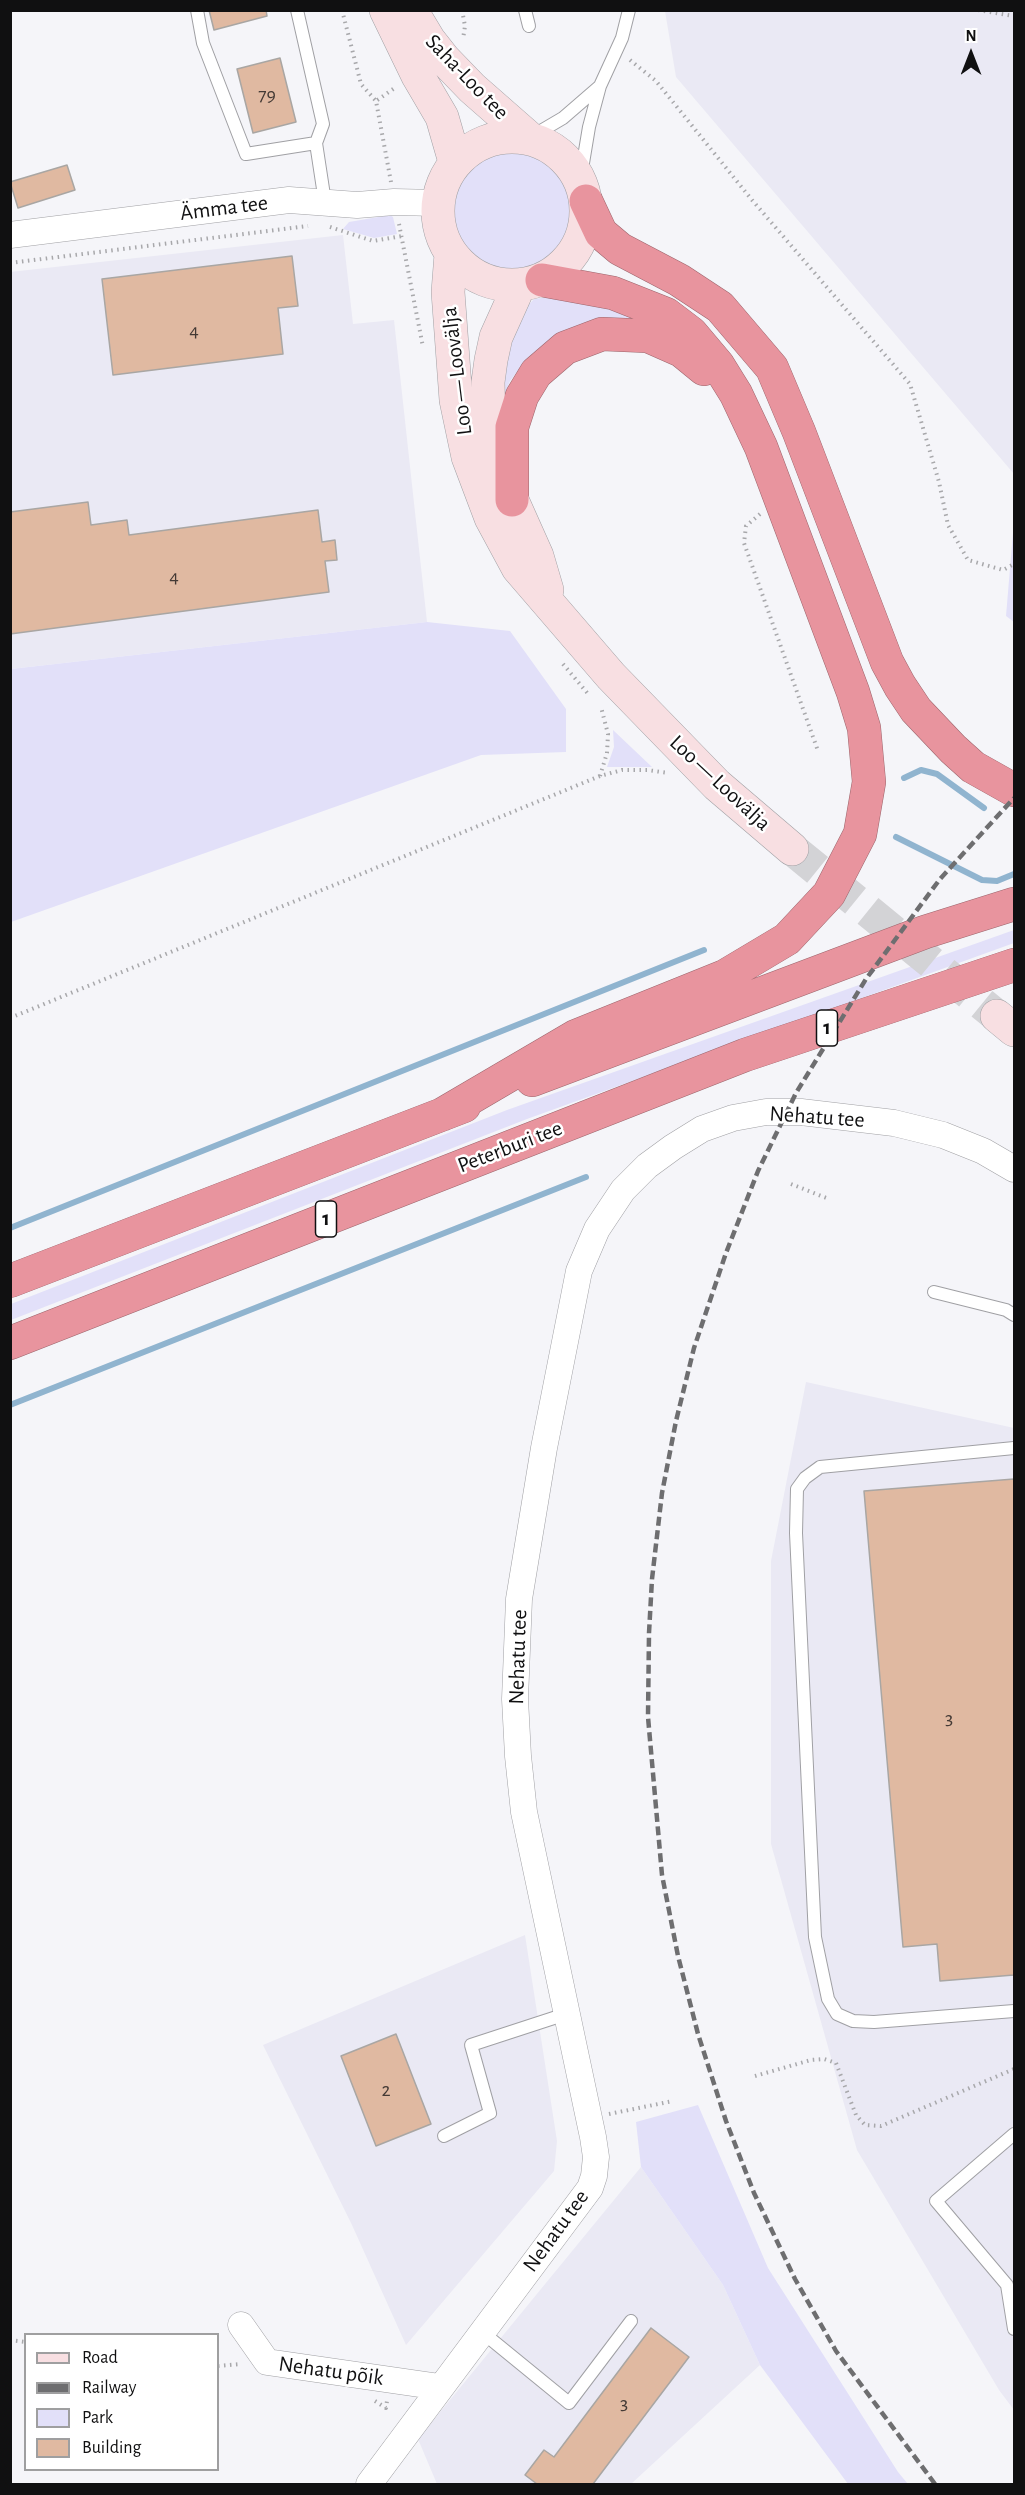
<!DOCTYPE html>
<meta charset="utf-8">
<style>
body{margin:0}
#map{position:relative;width:1025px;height:2495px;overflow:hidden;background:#f5f5f9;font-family:"Alegreya Sans",sans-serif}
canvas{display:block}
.frame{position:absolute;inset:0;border:12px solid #101011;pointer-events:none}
.legend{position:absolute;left:24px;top:2333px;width:195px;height:138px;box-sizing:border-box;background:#fff;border:2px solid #9f9fa0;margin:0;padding:8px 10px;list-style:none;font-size:18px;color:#101011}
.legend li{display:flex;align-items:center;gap:12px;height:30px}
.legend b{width:30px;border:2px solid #9f9fa0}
.north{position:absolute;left:941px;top:24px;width:60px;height:60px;-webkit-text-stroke:4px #fff;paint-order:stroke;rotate:0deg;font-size:16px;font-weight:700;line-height:24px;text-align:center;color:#101011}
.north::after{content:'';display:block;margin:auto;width:21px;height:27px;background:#101011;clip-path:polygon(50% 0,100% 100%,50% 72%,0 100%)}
</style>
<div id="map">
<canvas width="1025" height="2495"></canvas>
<div class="frame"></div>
<ul class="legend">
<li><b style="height:8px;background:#f8dfe2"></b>Road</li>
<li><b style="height:8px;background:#6e6e70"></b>Railway</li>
<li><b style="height:16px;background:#e2e0f9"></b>Park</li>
<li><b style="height:16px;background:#e0b9a1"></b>Building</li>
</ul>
<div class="north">N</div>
</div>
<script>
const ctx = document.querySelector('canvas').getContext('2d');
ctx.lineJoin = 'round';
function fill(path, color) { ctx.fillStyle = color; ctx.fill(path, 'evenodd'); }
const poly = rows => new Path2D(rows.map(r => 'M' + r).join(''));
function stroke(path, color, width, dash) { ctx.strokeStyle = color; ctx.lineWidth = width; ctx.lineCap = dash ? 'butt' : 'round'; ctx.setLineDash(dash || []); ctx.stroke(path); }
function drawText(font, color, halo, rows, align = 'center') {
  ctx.font = font + ' "Alegreya Sans",sans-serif'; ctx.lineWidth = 5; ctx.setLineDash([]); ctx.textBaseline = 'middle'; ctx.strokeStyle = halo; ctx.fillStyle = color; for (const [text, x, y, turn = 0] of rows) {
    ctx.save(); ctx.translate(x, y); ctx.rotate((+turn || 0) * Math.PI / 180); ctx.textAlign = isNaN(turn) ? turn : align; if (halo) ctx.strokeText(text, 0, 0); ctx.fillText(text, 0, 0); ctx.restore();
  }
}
fill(poly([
 [665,11,1014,11,1014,474,676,77],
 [343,235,353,324,394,320,427,622,11,669,10,272],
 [806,1382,1014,1428,1014,2410,999,2390,857,2150,771,1844,771,1561],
 [525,1935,557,2141,554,2171,406,2345,352,2225,263,2045],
 [641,2167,723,2285,760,2365,631,2484,437,2484,418,2439]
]), '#eae9f4');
fill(poly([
 '448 211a63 63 0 1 1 126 0a63 63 0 1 1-126 0Z',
 [390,215,393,217,397,234,374,238,343,229,349,222],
 [549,297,603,306,642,320,616,318,592,322,574,327,556,336,522,365,510,381,500,406,502,359,522,312,534,299],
 [1014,521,1014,622,1006,616],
 [427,622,510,631,566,709,566,752,481,755,11,922,11,669],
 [613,730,652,767,607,767,614,747],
 [1014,930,1014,943,527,1119,11,1320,11,1304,507,1110],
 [698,2105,768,2268,898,2472,908,2484,848,2484,760,2365,723,2285,641,2167,636,2122]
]), '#e2e0f9');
stroke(poly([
 [904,778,921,770,937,774,984,808],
 [896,837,982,880,997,881,1014,874],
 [10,1228,704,950],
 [10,1405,586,1177]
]), '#90b4cf', 6);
const building = poly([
 [209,10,266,10,267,16,214,30,209,10],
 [280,58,296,122,253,133,237,69,280,58],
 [67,165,75,190,18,208,10,182,67,165],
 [292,256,298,306,278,308,283,354,113,375,102,279,292,256],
 [88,502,91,525,127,520,129,535,318,510,322,542,335,540,337,560,325,561,329,592,10,634,10,512,88,502],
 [1014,1479,1014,1975,940,1981,937,1944,903,1947,864,1491,1014,1479],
 [396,2034,431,2124,376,2146,341,2056,396,2034],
 [651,2328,689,2357,593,2484,537,2484,525,2475,544,2450,554,2457,651,2328]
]);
fill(building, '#e0b9a1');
stroke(building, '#a9a6a3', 1.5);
stroke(poly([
 [792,849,997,1016]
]), '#d3d3d6', 33, [33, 16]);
const lane = poly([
 [197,10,203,43,246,154,316,143],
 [297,10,323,124,316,143,325,202],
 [525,10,529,26],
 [529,138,563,118,600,86],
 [580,181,589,127,600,86,622,38,629,10],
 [934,1292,1006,1310,1014,1315],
 [1014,1448,820,1467,805,1478,797,1489,796,1533,815,1937,828,1999,837,2014,853,2021,874,2022,1014,2011],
 [1014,2134,936,2201,1007,2285,1014,2329],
 [444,2136,490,2113,471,2045,566,2014],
 [482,2332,569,2403,631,2321]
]);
const street = poly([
 [10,235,289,200,357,205,394,202,438,203],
 [241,2325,267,2362,440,2387],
 [369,2484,590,2188,594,2176,596,2157,593,2137,524,1812,518,1756,515,1699,519,1599,544,1448,579,1271,597,1229,623,1190,647,1166,673,1147,702,1129,733,1118,766,1112,801,1112,894,1123,943,1135,983,1151,1014,1169]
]);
const secondary = poly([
 [386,10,418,76,442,117,455,162],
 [411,10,429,40,444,59,472,88,529,138],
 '438 211a74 74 0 1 1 148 0a74 74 0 1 1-148 0Z',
 [451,254,448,292,456,400,468,457,491,518,518,568,611,676,717,785,792,849],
 [519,286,496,337,491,360,488,382,489,424,512,500,537,556,547,590],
 [997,1016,1014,1030]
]);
const highway = poly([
 [586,201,601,233,620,249,679,280,720,307,772,368,799,432,887,662,900,686,916,710,953,749,973,767,1014,790],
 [512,500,512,427,522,396,536,373,565,348,602,334,648,336,682,351,704,369],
 [532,1080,925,932,1014,904],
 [443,1114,576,1036,725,976,787,939,829,894,860,834,869,782,864,728,853,692,761,447,736,394,718,365,691,333,666,314,613,293,542,280],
 [10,1281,464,1106],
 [10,1343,745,1055,1014,965]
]);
stroke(lane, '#a0a0a4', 14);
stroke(street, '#a0a0a4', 27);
stroke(secondary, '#a0a0a4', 34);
stroke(highway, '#9c666d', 34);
stroke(poly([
 [342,10,361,84,376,101],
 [462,10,465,26,463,39],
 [978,10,1014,16],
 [630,60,656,81,752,200,910,384,939,482,948,525,968,560,1003,570,1014,564],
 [391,182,376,101,396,87],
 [399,224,423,347],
 [330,227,373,241,402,236],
 [10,263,308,226],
 [760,514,746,526,744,543,818,751],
 [563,664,589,695],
 [600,776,607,753,608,734,601,707],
 [10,1018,600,776,622,770,647,770,669,773],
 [791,1184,829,1199],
 [755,2076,811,2060,824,2059,836,2063,856,2115,865,2125,881,2126,1014,2069],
 [609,2114,673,2101],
 [10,2340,26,2342],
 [218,2366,241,2364],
 [375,2401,386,2408,387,2401]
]), '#a8a8ab', 4, [1.5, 4.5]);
stroke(lane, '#fff', 12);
stroke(street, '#fff', 26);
stroke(secondary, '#f8dfe2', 33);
stroke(highway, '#e8949e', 33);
stroke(poly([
 [935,2484,836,2351,795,2279,754,2193,726,2121,698,2034,678,1956,662,1875,648,1717,649,1633,652,1579,662,1493,676,1421,694,1348,726,1253,758,1171,796,1093,866,979,940,879,1014,798]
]), '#6e6e70', 4.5, [9, 4.5]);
drawText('20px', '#443a35', null, [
 ["79",267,95],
 ["4",194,331],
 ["4",174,577],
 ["3",949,1718],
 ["2",386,2090],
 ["3",624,2403]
]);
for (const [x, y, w] of [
 [827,1028,21],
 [326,1219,21]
]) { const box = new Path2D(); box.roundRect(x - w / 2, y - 18, w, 36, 4.5); ctx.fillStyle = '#fff'; ctx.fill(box); stroke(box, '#101011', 1.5); }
drawText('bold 21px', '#101011', null, [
 ["1",827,1028],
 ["1",326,1219]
]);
drawText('22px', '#101011', '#fff', [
 ["Saha-Loo tee",467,77,46],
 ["Ämma tee",224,208,-7],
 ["Loo — Loovälja",457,371,-97],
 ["Loo — Loovälja",720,783,43],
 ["Nehatu tee",817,1117,4],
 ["Peterburi tee",510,1147,-21],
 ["Nehatu tee",518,1657,-88],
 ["Nehatu tee",556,2231,-54],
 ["Nehatu põik",331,2371,8]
]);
</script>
